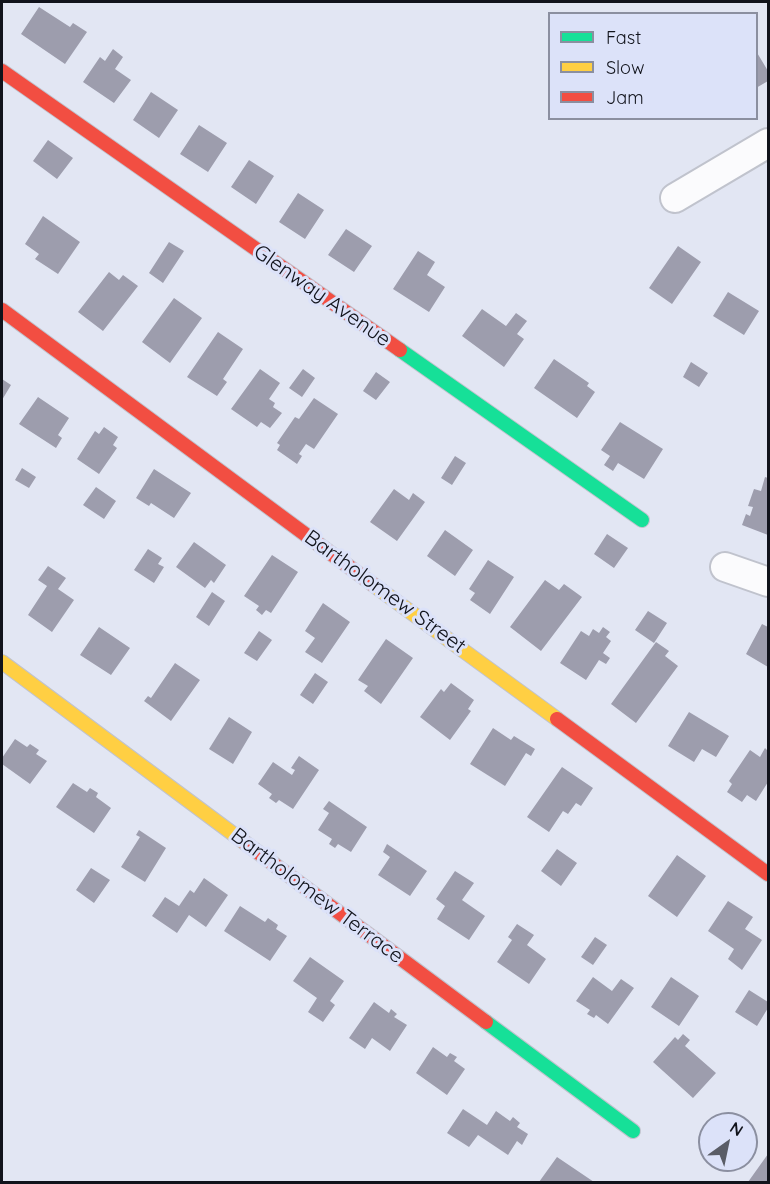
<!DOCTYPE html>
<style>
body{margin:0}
#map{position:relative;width:770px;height:1184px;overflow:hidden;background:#e2e6f3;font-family:Quicksand,sans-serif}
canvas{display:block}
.frame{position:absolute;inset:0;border:3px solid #11131b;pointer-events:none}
.legend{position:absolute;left:548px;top:12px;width:210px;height:108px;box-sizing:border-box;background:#dce2f9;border:2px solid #8b8fa0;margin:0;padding:8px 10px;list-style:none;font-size:18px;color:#11131b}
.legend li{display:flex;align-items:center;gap:12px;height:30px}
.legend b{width:30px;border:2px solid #8b8fa0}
.north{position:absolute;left:698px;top:1112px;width:60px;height:60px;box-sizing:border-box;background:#dce2f9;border:2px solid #8b8fa0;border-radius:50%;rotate:33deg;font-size:16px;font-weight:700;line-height:24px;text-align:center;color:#11131b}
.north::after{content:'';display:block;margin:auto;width:21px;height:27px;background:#5a5d67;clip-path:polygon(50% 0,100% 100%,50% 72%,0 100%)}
</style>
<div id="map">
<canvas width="770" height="1184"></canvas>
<div class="frame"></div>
<ul class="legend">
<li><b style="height:8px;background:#16e098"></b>Fast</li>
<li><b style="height:8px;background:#ffcf43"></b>Slow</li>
<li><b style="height:8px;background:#f24e42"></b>Jam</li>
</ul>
<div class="north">N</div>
</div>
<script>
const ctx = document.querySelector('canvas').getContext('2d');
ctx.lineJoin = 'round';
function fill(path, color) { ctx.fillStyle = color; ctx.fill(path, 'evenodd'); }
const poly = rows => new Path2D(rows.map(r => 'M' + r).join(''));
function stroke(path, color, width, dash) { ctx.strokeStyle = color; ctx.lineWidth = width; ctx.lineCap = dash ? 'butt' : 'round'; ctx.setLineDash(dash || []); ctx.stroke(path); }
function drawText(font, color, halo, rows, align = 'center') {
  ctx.font = font + ' Quicksand,sans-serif'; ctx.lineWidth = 6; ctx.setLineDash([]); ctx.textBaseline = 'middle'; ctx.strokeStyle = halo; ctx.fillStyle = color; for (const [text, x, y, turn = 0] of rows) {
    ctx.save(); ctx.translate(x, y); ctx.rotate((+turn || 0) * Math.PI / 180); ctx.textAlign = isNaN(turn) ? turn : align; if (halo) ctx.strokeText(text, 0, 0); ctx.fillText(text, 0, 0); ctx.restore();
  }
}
fill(poly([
 [39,7,70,27,73,23,87,32,65,64,21,34],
 [113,49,123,57,115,69,131,80,114,103,83,82,100,57,105,61],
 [756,51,768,71,768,81,756,88],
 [151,92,178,110,159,138,133,120],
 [199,125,227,143,208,172,180,154],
 [48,140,73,158,57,179,33,161],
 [249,160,274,176,256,204,231,187],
 [298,193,324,210,305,239,279,222],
 [43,216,80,242,58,274,35,259,39,254,25,244],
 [346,229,372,246,354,272,328,255],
 [169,242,184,251,163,283,149,273],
 [678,246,701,262,672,304,649,288],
 [418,251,435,262,427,275,445,287,429,312,393,289],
 [109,272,119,280,123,275,138,286,103,331,78,312],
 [728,292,759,311,744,335,713,316],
 [174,298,202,318,170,363,142,342],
 [482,309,506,326,516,313,527,321,517,334,524,339,504,367,462,336],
 [218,332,243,349,223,379,227,382,217,396,187,377],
 [554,359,589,383,587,386,595,392,577,418,534,388],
 [691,362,708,373,699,387,683,377],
 [260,369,280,383,269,399,275,403,273,407,282,413,270,428,261,422,257,427,231,409],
 [303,369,315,378,302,397,289,388],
 [376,372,390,382,376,400,363,391],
 [2,379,11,385,2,400],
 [38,397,69,418,58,435,62,438,56,448,19,424],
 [314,398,338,414,314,449,306,444,299,454,302,456,297,464,277,450,280,445,277,443,295,417,299,419],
 [620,422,663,449,644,479,618,463,613,471,604,465,610,456,601,450],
 [104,427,118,437,113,445,117,448,99,474,77,459,95,431,99,434],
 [455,456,466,463,452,485,441,478],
 [22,468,36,477,29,488,15,480],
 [154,469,191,493,174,518,151,503,149,506,136,498],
 [765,477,768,478,768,535,742,525,746,514,750,516,753,507,748,506,754,489,761,491],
 [96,487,116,501,104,519,83,505],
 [394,489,409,500,413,493,425,502,397,541,370,522],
 [445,530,473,550,455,576,427,556],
 [607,534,628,548,614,568,594,554],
 [194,542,226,565,214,583,211,580,205,588,176,567],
 [148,549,162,558,158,564,164,567,154,583,134,570],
 [272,555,298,572,271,613,266,610,262,615,256,610,259,606,244,596],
 [488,560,514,577,490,614,470,600,475,593,469,589],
 [48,566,66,578,58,589,74,600,52,632,28,615,47,586,38,580],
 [545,580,559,590,564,584,582,597,541,651,510,627],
 [212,592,225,601,209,626,196,617],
 [323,603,350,622,322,663,305,652,315,638,305,631],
 [648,611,667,623,654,643,635,630],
 [762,624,768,627,768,667,746,654],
 [99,627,130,648,111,675,80,655],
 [603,627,610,632,606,637,611,641,603,653,610,658,606,664,599,660,586,680,560,663,581,631,589,636,593,629,599,633],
 [259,631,272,640,257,661,244,653],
 [386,639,413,658,381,704,364,691,368,686,358,680],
 [656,642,669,651,665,656,678,666,636,723,611,704],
 [175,663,200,680,171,721,144,701,148,696,151,698],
 [315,673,328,682,313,704,300,695],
 [451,683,474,700,468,709,471,711,450,740,420,717,441,689,444,692],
 [689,712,729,736,716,757,702,749,694,762,668,746],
 [229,717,252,732,233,764,209,749],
 [493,728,511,740,514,736,535,749,531,756,526,753,505,786,470,764],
 [15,739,27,747,30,744,39,750,36,754,47,761,30,784,2,764,2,758],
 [765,748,768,751,768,782,756,801,747,795,742,802,727,792,732,784,729,781,750,750,760,757],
 [299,756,319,770,293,809,279,800,276,803,269,798,272,794,258,784,273,762,292,775,295,770,291,768],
 [562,767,593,788,581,806,576,803,568,814,563,811,549,832,527,817],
 [73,783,87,792,90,788,98,793,96,797,111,808,94,833,56,807],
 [329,801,367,827,351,852,338,844,335,848,329,844,332,839,318,830,329,813,323,809],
 [139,830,166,848,145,882,121,867,140,837,136,835],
 [387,844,427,871,410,896,378,875,390,857,383,852],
 [557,849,577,863,561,886,541,871],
 [677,855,706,876,677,917,648,896],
 [91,868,110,880,94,903,76,890],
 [455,871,474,883,462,900,485,916,469,940,437,919,445,906,436,899],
 [204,878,228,895,206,927,189,915,177,933,152,916,165,897,179,906,190,890,194,893],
 [728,901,753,917,745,929,762,940,742,970,728,959,734,949,708,931],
 [240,906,265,922,268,918,278,925,276,929,287,936,270,961,224,931],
 [517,924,534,935,527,945,546,959,529,984,497,962,512,940,508,937],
 [595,937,607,945,593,965,581,957],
 [310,957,344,981,330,1001,335,1005,323,1022,308,1012,317,998,293,981],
 [593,977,612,991,621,979,634,988,608,1024,596,1015,594,1018,587,1014,590,1010,576,1001],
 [671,977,699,996,679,1026,651,1007],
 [749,990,768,1002,768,1008,757,1026,735,1012],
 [374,1002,389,1013,391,1009,397,1014,394,1017,407,1025,390,1051,372,1038,365,1049,349,1038],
 [683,1034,690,1040,685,1046,716,1073,693,1098,653,1062,675,1037,678,1040],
 [433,1047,447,1057,450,1053,457,1057,454,1061,465,1069,447,1095,416,1073],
 [463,1109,487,1125,496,1111,510,1121,513,1117,520,1123,517,1127,528,1134,522,1145,517,1141,508,1155,478,1135,469,1147,447,1133],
 [768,1154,768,1182,748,1182],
 [557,1157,594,1182,539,1182]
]), '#9d9dad');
const street = poly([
 [675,198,768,143],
 [725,567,768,582]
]);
const fast = poly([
 [400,350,642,520],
 [486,1022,633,1131]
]);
const slow = poly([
 [375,586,557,719],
 [2,662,244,842]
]);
const jam = poly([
 [2,71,400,350],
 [2,310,375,586],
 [557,719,768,874],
 [244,842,486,1022]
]);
stroke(street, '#c0c3cd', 32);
stroke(fast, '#c0c3cd', 16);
stroke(slow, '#c0c3cd', 16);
stroke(jam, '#c0c3cd', 16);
stroke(street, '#fbfbfd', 28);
stroke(fast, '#16e098', 14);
stroke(slow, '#ffcf43', 14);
stroke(jam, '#f24e42', 14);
drawText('21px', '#11131b', '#dce2f9', [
 ["Glenway Avenue",322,296,35],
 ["Bartholomew Street",385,592,36],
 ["Bartholomew Terrace",317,896,37]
]);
</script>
